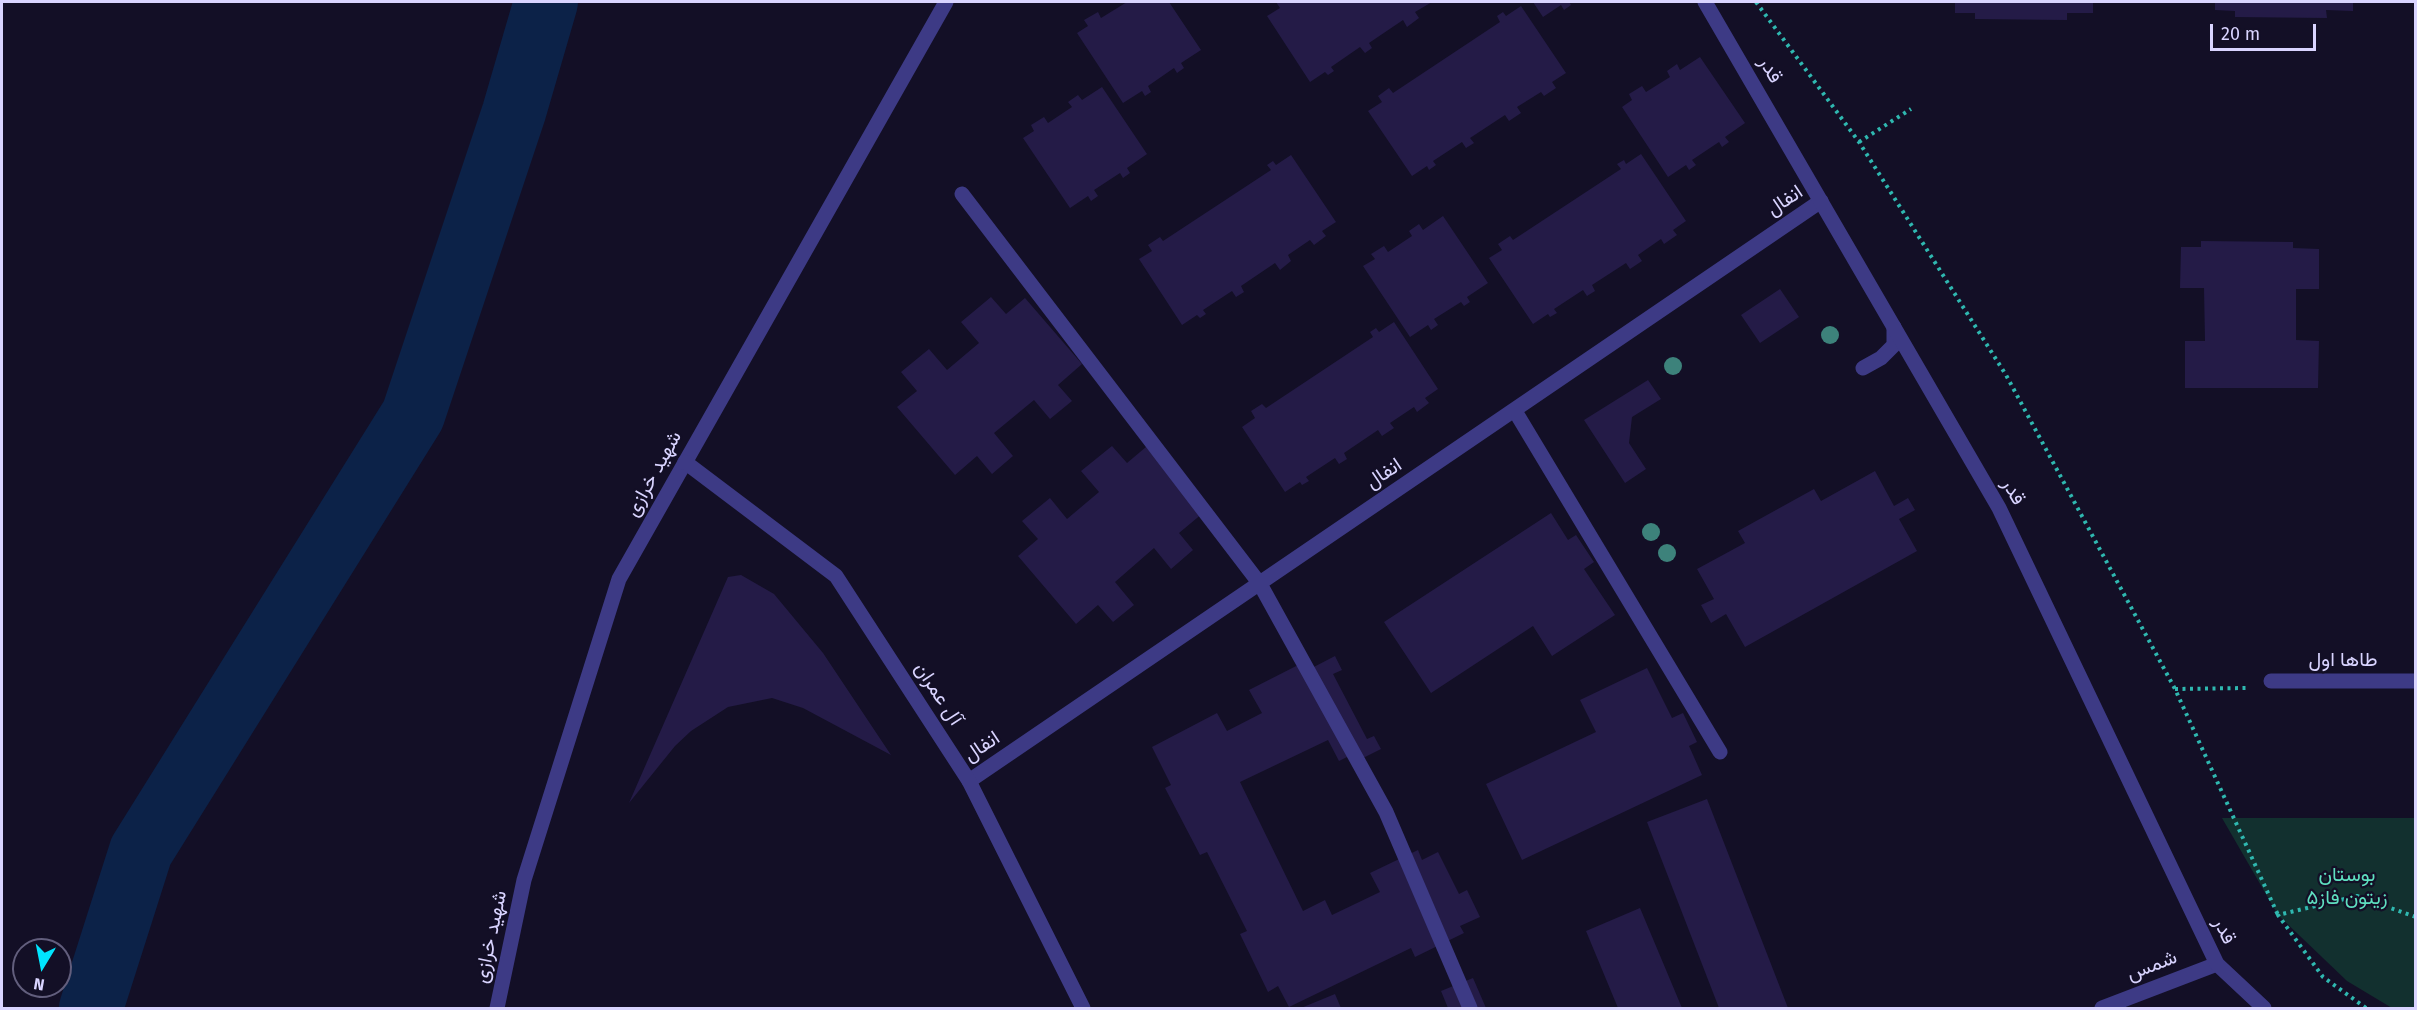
<!DOCTYPE html>
<meta charset="utf-8">
<style>
body{margin:0}
#map{position:relative;width:2417px;height:1010px;overflow:hidden;background:#130f26;font-family:"Fira Sans",sans-serif}
canvas{display:block}
.frame{position:absolute;inset:0;border:3px solid #d9d4ff;pointer-events:none}
.north{position:absolute;left:12px;top:938px;width:60px;height:60px;box-sizing:border-box;background:#130f26;border:2px solid #625e7d;border-radius:50%;rotate:190deg;font-size:16px;font-weight:700;line-height:24px;text-align:center;color:#d9d4ff}
.north::after{content:'';display:block;margin:auto;width:21px;height:27px;background:#00e5ff;clip-path:polygon(50% 0,100% 100%,50% 72%,0 100%)}
.scale{position:absolute;left:2210px;top:24px;width:106px;height:27px;box-sizing:border-box;border:3px solid #d9d4ff;border-top:0;padding-left:8px;font-size:18px;line-height:21px;white-space:nowrap;color:#d9d4ff;-webkit-text-stroke:4px #130f26;paint-order:stroke}
</style>
<div id="map">
<canvas width="2417" height="1010"></canvas>
<div class="frame"></div>
<div class="north">N</div>
<div class="scale">20 m</div>
</div>
<script>
const ctx = document.querySelector('canvas').getContext('2d');
ctx.lineJoin = 'round';
function fill(path, color) { ctx.fillStyle = color; ctx.fill(path, 'evenodd'); }
const poly = rows => new Path2D(rows.map(r => 'M' + r).join(''));
function stroke(path, color, width, dash) { ctx.strokeStyle = color; ctx.lineWidth = width; ctx.lineCap = dash ? 'butt' : 'round'; ctx.setLineDash(dash || []); ctx.stroke(path); }
function drawText(font, color, halo, rows, align = 'center') {
  ctx.font = font + ' "Fira Sans",Vazirmatn,sans-serif'; ctx.lineWidth = 4.5; ctx.setLineDash([]); ctx.textBaseline = 'middle'; ctx.strokeStyle = halo; ctx.fillStyle = color; for (const [text, x, y, turn = 0] of rows) {
    ctx.save(); ctx.translate(x, y); ctx.rotate((+turn || 0) * Math.PI / 180); ctx.textAlign = isNaN(turn) ? turn : align; if (halo) ctx.strokeText(text, 0, 0); ctx.fillText(text, 0, 0); ctx.restore();
  }
}
fill(poly([
 [2222,818,2415,818,2415,1008,2392,1008,2347,981,2278,915]
]), '#12302f');
stroke(poly([
 [91,1008,141,851,413,415,514,112,546,2]
]), '#0c2248', 64);
fill(poly([
 [1127,2,1169,2,1201,50,1181,63,1184,68,1177,73,1174,68,1148,86,1151,92,1145,96,1142,91,1123,103,1077,33,1088,26,1084,20,1098,12,1101,18],
 [1276,2,1432,2,1415,12,1419,18,1407,27,1403,20,1369,43,1372,48,1365,53,1360,47,1331,67,1334,71,1328,75,1325,72,1310,82,1267,16,1280,8],
 [1533,2,1569,2,1571,5,1564,10,1561,5,1543,17],
 [1955,2,2093,2,2093,13,2067,13,2067,20,1975,19,1975,13,1955,13],
 [2215,2,2353,2,2353,11,2326,10,2327,18,2235,17,2235,11,2215,10],
 [1521,6,1566,73,1552,82,1556,88,1544,96,1541,92,1517,107,1521,113,1509,121,1505,115,1470,138,1474,143,1466,148,1462,142,1433,161,1436,165,1429,170,1427,166,1412,176,1368,111,1382,102,1378,96,1389,88,1393,93,1500,22,1497,16,1503,12,1506,16],
 [1700,57,1745,123,1725,137,1729,142,1722,147,1719,142,1692,160,1696,165,1689,170,1686,165,1668,177,1622,107,1632,100,1629,94,1642,86,1646,92,1670,77,1667,71,1677,64,1680,70],
 [1102,87,1147,154,1127,168,1130,173,1123,178,1120,173,1094,190,1098,196,1091,201,1088,196,1070,208,1023,138,1034,131,1031,125,1044,117,1048,123,1072,107,1068,102,1078,95,1082,100],
 [1641,154,1686,221,1673,230,1677,235,1664,244,1661,239,1638,255,1642,261,1630,269,1626,263,1592,285,1595,291,1587,296,1583,290,1554,309,1557,313,1550,317,1548,314,1533,324,1489,258,1502,250,1498,244,1510,236,1513,240,1621,169,1617,164,1624,160,1626,164],
 [1291,155,1336,222,1322,231,1326,236,1314,245,1310,240,1288,255,1291,261,1280,270,1275,263,1241,286,1244,292,1236,297,1232,291,1203,310,1206,314,1200,318,1197,315,1182,325,1139,259,1152,251,1148,245,1160,237,1163,241,1271,170,1267,165,1273,161,1276,165],
 [1443,216,1488,283,1467,297,1470,302,1464,306,1461,302,1434,319,1438,325,1431,330,1428,325,1410,337,1363,266,1375,259,1371,254,1384,246,1388,252,1412,236,1409,231,1419,224,1423,230],
 [2201,241,2293,242,2293,248,2319,249,2319,289,2296,289,2296,340,2319,341,2318,388,2185,388,2185,341,2205,341,2204,288,2180,288,2181,247,2201,247],
 [1780,289,1799,317,1760,343,1741,315],
 [991,297,1006,314,1025,298,1082,364,1058,385,1072,401,1050,419,1034,400,994,433,1013,456,992,474,977,456,955,475,897,407,917,391,901,372,929,349,947,370,979,343,961,322],
 [1394,322,1438,389,1425,398,1429,403,1417,412,1414,407,1390,423,1394,428,1382,436,1378,430,1344,453,1347,459,1339,464,1335,458,1306,477,1309,481,1302,485,1300,482,1285,492,1242,427,1255,418,1251,411,1262,404,1266,408,1373,337,1370,332,1376,328,1379,332],
 [1648,380,1661,399,1632,417,1629,443,1646,469,1625,483,1584,420],
 [1112,446,1127,463,1146,447,1203,513,1179,533,1193,550,1171,569,1154,548,1115,582,1134,605,1113,622,1098,605,1076,624,1018,556,1038,539,1022,521,1050,498,1067,519,1099,492,1081,471],
 [1875,471,1894,506,1908,498,1915,510,1899,519,1917,551,1745,647,1726,614,1711,623,1701,605,1714,599,1697,569,1745,543,1738,531,1814,489,1821,501],
 [1551,513,1568,540,1576,535,1594,562,1584,569,1615,615,1552,656,1533,626,1431,693,1384,622],
 [741,575,774,594,823,653,891,755,803,708,772,698,728,707,691,731,675,746,629,803,728,577],
 [1335,656,1342,670,1333,674,1367,739,1374,736,1381,749,1353,763,1349,756,1339,761,1328,740,1240,782,1303,911,1325,900,1332,915,1380,892,1370,873,1418,850,1422,860,1438,852,1459,894,1467,890,1480,917,1460,926,1464,933,1415,957,1411,948,1289,1007,1278,986,1268,992,1240,934,1247,931,1207,852,1200,855,1165,788,1171,785,1152,747,1217,713,1227,731,1262,713,1249,690,1304,662,1308,670],
 [1647,668,1672,718,1683,713,1697,742,1689,746,1702,775,1522,860,1486,784,1596,732,1580,700],
 [1707,799,1788,1008,1719,1008,1647,822],
 [1640,908,1682,1008,1618,1008,1586,931],
 [1473,978,1486,1008,1448,1008,1441,991],
 [1335,994,1341,1008,1301,1008]
]), '#241b47');
stroke(poly([
 [1756,2,1859,142,2006,375,2175,689,2278,915],
 [1859,142,1911,109],
 [2175,689,2246,688],
 [2366,1008,2323,977,2278,915,2357,896,2416,917]
]), '#2fb8b0', 4, [3, 4.5]);
stroke(poly([
 [962,194,1260,584,1386,812,1470,1008],
 [1863,368,1881,358,1894,345,1894,327],
 [1515,411,1720,752],
 [2271,681,2416,681],
 [969,781,1821,201],
 [497,1008,524,880,619,579,946,2],
 [2102,1008,2217,964]
]), '#3d3a85', 15);
stroke(poly([
 [1705,2,1999,508,2217,964,2264,1008],
 [685,462,836,576,969,781,1083,1008]
]), '#3d3a85', 15);
ctx.fillStyle = '#3d827b';
for (const [x, y] of [
 [1830,335],
 [1673,366],
 [1651,532],
 [1667,553]
]) { ctx.beginPath(); ctx.arc(x, y, 9, 0, 2 * Math.PI); ctx.fill(); }
drawText('20px', '#d9d4ff', '#130f26', [
 ["قدر",1770,70,60],
 ["انفال",1785,201,-34],
 ["شهید خرازی",654,474,-61],
 ["انفال",1384,474,-34],
 ["قدر",2013,492,61],
 ["طاها اول",2343,660],
 ["آل عمران",938,694,57],
 ["انفال",982,747,-34],
 ["قدر",2224,931,64],
 ["شهید خرازی",491,937,-78],
 ["شمس",2152,966,-21]
]);
drawText('20px', '#5fe0c0', '#130f26', [
 ["بوستان",2347,875],
 ["زیتون فاز۵",2347,898]
]);
</script>
